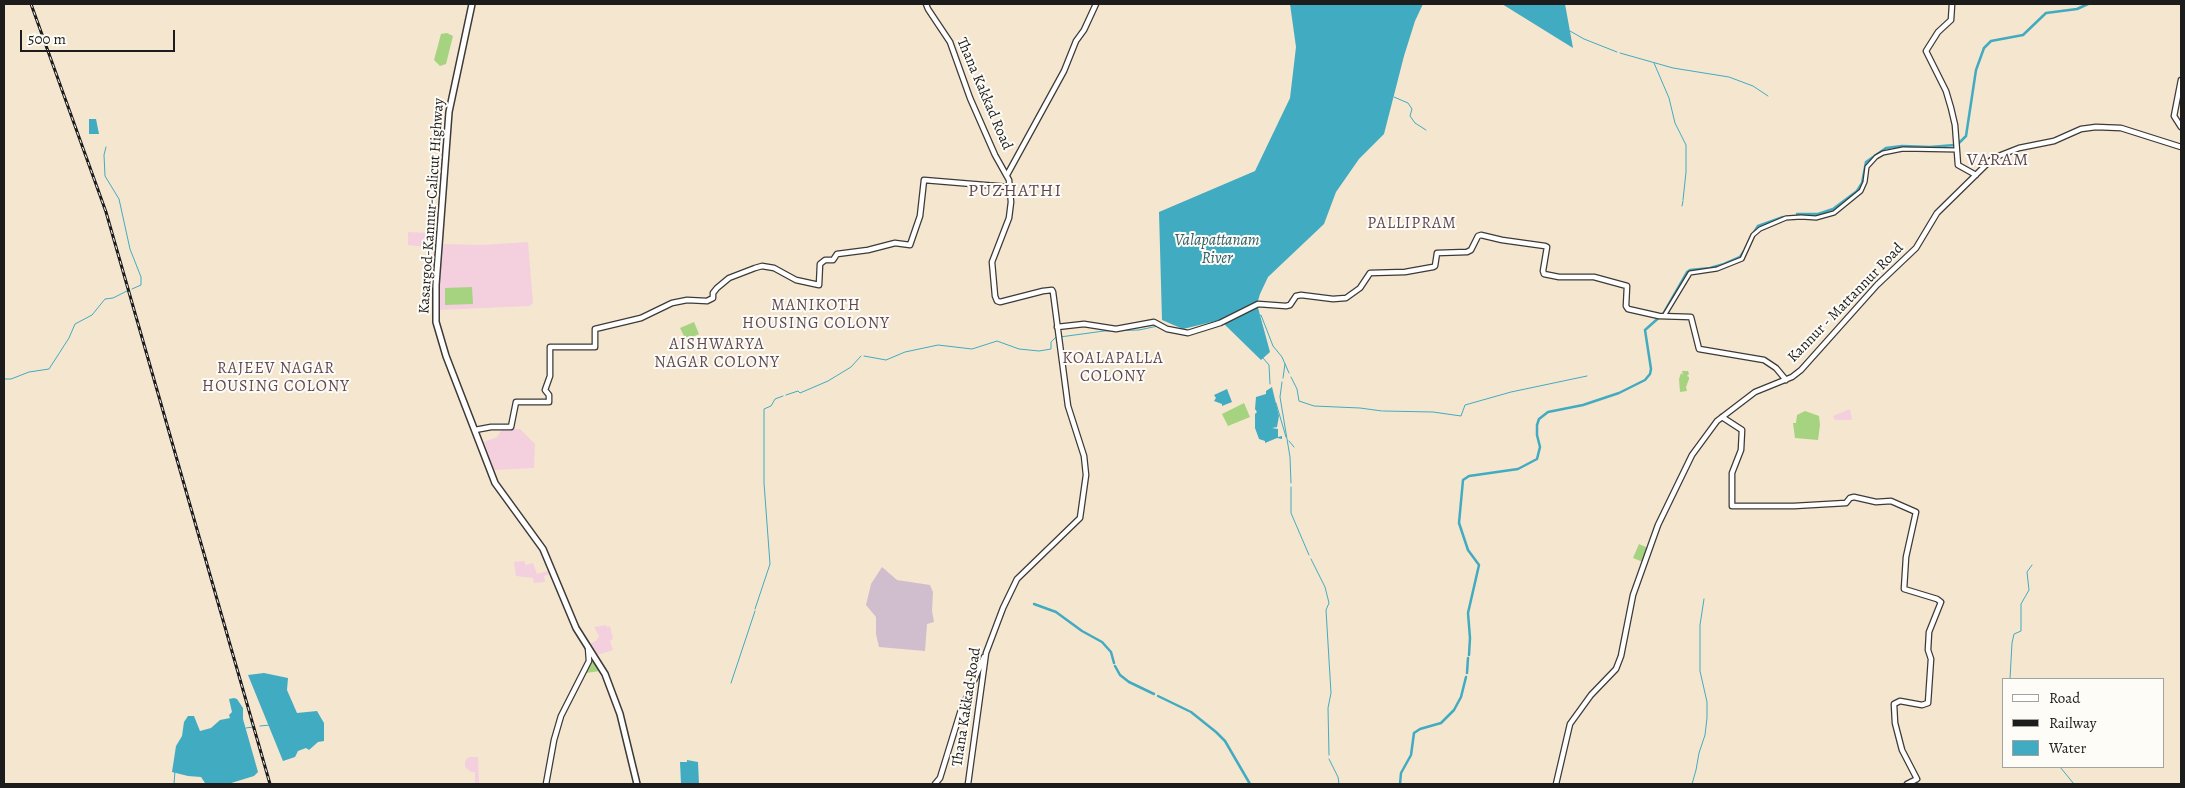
<!DOCTYPE html>
<style>
body{margin:0}
#map{position:relative;width:2185px;height:788px;overflow:hidden;background:#f5e6d0;font-family:Alegreya,serif}
canvas{display:block}
.frame{position:absolute;inset:0;border:5px solid #1c1c1c;pointer-events:none}
.legend{position:absolute;left:2002px;top:678px;width:162px;height:90px;box-sizing:border-box;background:#fdfcf7;border:1px solid #a3a29f;margin:0;padding:6px 9px;list-style:none;font-size:15px;color:#1c1c1c}
.legend li{display:flex;align-items:center;gap:10px;height:25px}
.legend b{width:25px;border:1px solid #a3a29f}
.scale{position:absolute;left:20px;top:30px;width:155px;height:22px;box-sizing:border-box;border:2px solid #1c1c1c;border-top:0;padding-left:6px;font-size:15px;line-height:18px;white-space:nowrap;color:#1c1c1c;-webkit-text-stroke:4px #fdfcf7;paint-order:stroke}
</style>
<div id="map">
<canvas width="2185" height="788"></canvas>
<div class="frame"></div>
<ul class="legend">
<li><b style="height:6px;background:#fff"></b>Road</li>
<li><b style="height:6px;background:#1c1c1c"></b>Railway</li>
<li><b style="height:14px;background:#41abc1"></b>Water</li>
</ul>
<div class="scale">500 m</div>
</div>
<script>
const ctx = document.querySelector('canvas').getContext('2d');
ctx.lineJoin = 'round';
function fill(path, color) { ctx.fillStyle = color; ctx.fill(path, 'evenodd'); }
const poly = rows => new Path2D(rows.map(r => 'M' + r).join(''));
function stroke(path, color, width, dash) { ctx.strokeStyle = color; ctx.lineWidth = width; ctx.lineCap = dash ? 'butt' : 'round'; ctx.setLineDash(dash || []); ctx.stroke(path); }
function drawText(font, color, halo, rows, align = 'center') {
  ctx.font = font + ' Alegreya,serif'; ctx.lineWidth = 4; ctx.setLineDash([]); ctx.textBaseline = 'middle'; ctx.strokeStyle = halo; ctx.fillStyle = color; for (const [text, x, y, turn = 0] of rows) {
    ctx.save(); ctx.translate(x, y); ctx.rotate((+turn || 0) * Math.PI / 180); ctx.textAlign = isNaN(turn) ? turn : align; if (halo) ctx.strokeText(text, 0, 0); ctx.fillText(text, 0, 0); ctx.restore();
  }
}
fill(poly([
 [408,232,427,233,439,235,438,248,408,245],
 [528,242,533,303,530,306,438,310,442,244,482,245],
 [1850,409,1852,420,1835,420,1833,416],
 [502,429,520,429,535,444,534,468,494,470,484,442,497,437],
 [524,561,526,565,533,563,537,574,548,571,550,574,544,576,545,582,534,583,533,578,516,576,514,562],
 [606,625,607,627,610,626,613,639,610,641,613,650,597,655,590,644,596,641,599,636,594,627],
 [469,757,478,757,479,783,475,783,475,772,471,772,465,767,465,761]
]), '#f4cfde');
fill(poly([
 [882,567,897,580,930,585,933,592,932,611,934,622,927,624,925,651,879,647,876,634,876,617,866,605,871,584]
]), '#d0bdce');
fill(poly([
 [447,33,453,36,446,64,440,66,434,60,441,34],
 [472,287,473,304,445,305,445,288],
 [694,322,699,334,686,340,680,328],
 [1682,371,1688,371,1689,374,1687,376,1689,377,1689,379,1686,387,1687,391,1680,392,1679,379,1681,373,1683,375],
 [1244,403,1250,417,1228,426,1222,414],
 [1805,411,1819,416,1820,425,1818,440,1795,438,1793,423,1796,423,1797,415],
 [1639,544,1648,548,1643,562,1633,558],
 [592,656,600,671,586,673]
]), '#a6d380');
fill(poly([
 [1290,4,1423,4,1415,21,1404,56,1384,134,1359,159,1336,192,1324,224,1268,277,1260,294,1257,304,1270,352,1261,360,1220,320,1183,329,1162,320,1159,212,1255,171,1290,98,1296,47],
 [1502,4,1565,4,1573,48],
 [89,119,96,119,99,134,89,134],
 [1272,387,1279,416,1277,427,1272,428,1278,429,1278,437,1282,436,1282,439,1277,438,1265,443,1265,441,1259,439,1255,428,1255,414,1257,412,1255,409,1256,397,1266,394,1266,391],
 [1227,389,1232,402,1222,406,1222,404,1214,401,1216,398,1214,395],
 [264,673,288,678,287,690,297,713,317,711,324,723,324,741,318,742,309,750,306,748,298,751,295,757,283,761,248,675],
 [234,698,237,699,243,708,243,719,258,772,254,776,228,784,209,784,205,783,201,777,188,776,172,772,176,746,182,736,184,722,188,716,194,716,200,731,211,728,220,720,230,718,229,715,232,712,229,699],
 [687,760,698,762,699,784,681,784,680,762,687,762]
]), '#41abc1');
stroke(poly([
 [1570,31,1584,39,1617,52],
 [1620,53,1673,68,1729,77,1753,86,1768,96],
 [1654,63,1669,98,1675,123,1686,145,1686,172,1683,200],
 [1394,97,1408,103,1412,109,1410,116,1415,123,1426,130],
 [106,147,104,155,105,176,119,199,130,249,141,277,141,285,132,289],
 [1682,206,1683,201],
 [1259,316,1261,315,1273,346,1282,357,1289,373],
 [1060,337,1104,331,1139,330,1158,326],
 [864,356,886,360,905,352,938,345,972,349,997,341,1019,349,1039,351,1051,349,1051,342,1056,337],
 [1263,358,1269,365,1270,384],
 [1291,377,1297,389,1299,401,1314,406,1360,408,1382,411],
 [1283,378,1285,364],
 [4,379,11,379,29,372,49,369,69,338,75,324,92,315,105,299,113,298,127,291],
 [1282,382,1280,397,1290,457,1291,483],
 [786,395,798,391,800,393,828,381,851,367,861,356],
 [1276,403,1286,437],
 [1383,411,1433,412,1461,416,1465,405,1511,392,1587,376],
 [1289,441,1294,447],
 [1291,487,1291,513,1309,555],
 [1311,559,1325,587,1329,603,1326,610,1331,693,1328,708,1329,755],
 [755,609,770,564,764,483,764,409,771,406,775,399,783,396],
 [2010,679,2012,643,2014,634,2021,631,2021,604,2029,590,2027,572,2032,565],
 [731,683,755,611],
 [260,726,270,725],
 [246,728,253,727],
 [1329,759,1338,777,1339,784],
 [2060,767,2074,784],
 [174,784,175,771],
 [1692,784,1696,770,1699,753,1705,735,1707,718,1707,702,1700,671,1700,625,1704,599]
]), '#41abc1', 1);
stroke(poly([
 [1958,144,1966,136,1976,70,1984,48,1991,41,2023,35,2046,13,2077,9,2088,4],
 [1797,214,1818,214,1833,209,1857,191,1862,183,1866,162,1886,148,1902,146,1930,147,1955,145],
 [1752,235,1758,226,1783,217],
 [1034,604,1056,612,1082,631,1102,642,1111,652,1114,663],
 [1469,655,1470,638,1468,613,1479,565,1468,550,1459,523,1463,480,1469,476,1518,469,1537,459,1540,447,1537,435,1537,425,1539,419,1548,412,1583,405,1619,393,1645,380,1650,374,1651,369,1645,330,1663,314,1687,272,1690,270,1710,268,1724,264,1740,257,1744,251],
 [1115,666,1120,675,1129,682,1154,694],
 [1467,673,1468,658],
 [1158,696,1191,712,1216,732,1225,741,1250,784],
 [1400,784,1401,773,1411,755,1414,733,1420,729,1441,723,1454,710,1461,697,1466,677]
]), '#41abc1', 2.5);
const minor = poly([
 [1664,316,1690,273,1717,269,1742,259,1753,235,1760,229,1786,218,1801,217,1816,218,1834,213,1861,191,1865,182,1867,167,1876,157,1883,153,1903,149,1957,150]
]);
const major = poly([
 [926,4,928,9,950,42,970,98,995,155,1009,180,1011,202,1009,218,992,262,995,296,997,301,1000,302,1043,291,1052,290,1053,292,1068,406,1084,456,1086,475,1080,518,1017,579,1003,608,986,653,968,784],
 [1952,4,1951,20,1938,32,1926,51,1946,91,1951,108,1955,125,1958,165,1976,175],
 [2181,80,2174,116,2181,127],
 [1007,175,1064,71,1076,41,1084,30,1096,4],
 [1057,327,1084,324,1116,329,1154,322,1167,329,1188,333,1220,323,1258,304,1286,306,1290,305,1296,296,1301,295,1333,299,1346,298,1360,288,1370,273,1405,272,1433,267,1435,266,1437,253,1467,252,1471,250,1478,236,1481,235,1502,240,1545,246,1547,247,1543,271,1544,274,1559,277,1594,277,1627,286,1626,306,1628,309,1659,316,1691,317,1699,349,1764,360,1776,368,1786,380],
 [1722,417,1742,430,1741,450,1732,473,1732,506,1794,506,1846,503,1850,498,1854,497,1876,502,1891,501,1916,512,1906,557,1904,589,1937,599,1941,602,1929,632,1928,650,1931,659,1928,703,1922,705,1900,701,1894,704,1895,723,1902,750,1917,779,1907,784],
 [475,430,491,427,511,427,516,402,549,402,549,395,545,390,550,376,550,347,595,347,595,329,641,318,672,303,687,300,707,301,713,298,713,293,717,288,729,278,755,268,762,266,774,268,796,280,819,285,820,264,825,260,833,260,837,254,868,250,895,243,910,245,920,216,924,180,1009,187],
 [546,784,554,740,561,716,589,661,588,647],
 [935,784,940,778,960,713,984,657],
 [1556,784,1570,724,1591,695,1616,669,1621,656,1633,595,1658,525,1692,455,1717,421,1755,392,1792,377,1801,370,1877,285,1916,248,1937,213,1990,161,1996,157,2019,148,2054,141,2081,129,2096,127,2121,128,2181,147]
]);
const highway = poly([
 [472,4,449,112,436,285,436,322,446,356,495,483,543,549,576,628,605,674,620,714,637,784]
]);
stroke(minor, '#3d3a37', 5.5);
stroke(major, '#3d3a37', 7);
stroke(highway, '#3d3a37', 8);
stroke(minor, '#fff', 3);
stroke(major, '#fff', 4.5);
stroke(highway, '#fff', 5);
const rail = poly([
 [31,4,106,212,270,784]
]);
stroke(rail, '#1c1c1c', 3);
stroke(rail, '#fdfcf7', 1, [4]);
drawText('15px', '#1c1c1c', '#fdfcf7', [
 ["Thana Kakkad Road",984,94,67],
 ["Kasargod-Kannur-Calicut Highway",432,206,-86],
 ["Kannur - Mattannur Road",1846,303,-46],
 ["Thana Kakkad Road",967,707,-81]
]);
ctx.letterSpacing = '1px';
drawText('16px', '#604852', '#fdfcf7', [
 ["PALLIPRAM",1412,224],
 ["MANIKOTH",816,306],
 ["HOUSING COLONY",816,324],
 ["AISHWARYA",717,345],
 ["NAGAR COLONY",717,363],
 ["KOALAPALLA",1113,359],
 ["COLONY",1113,377],
 ["RAJEEV NAGAR",276,369],
 ["HOUSING COLONY",276,387]
]);
ctx.letterSpacing = '0px';
drawText('italic 16px', '#2d5c66', '#fdfcf7', [
 ["Valapattanam",1217,241],
 ["River",1217,259]
]);
ctx.letterSpacing = '1px';
drawText('18px', '#604852', '#fdfcf7', [
 ["VARAM",1998,161],
 ["PUZHATHI",1015,192]
]);
ctx.letterSpacing = '0px';
</script>
